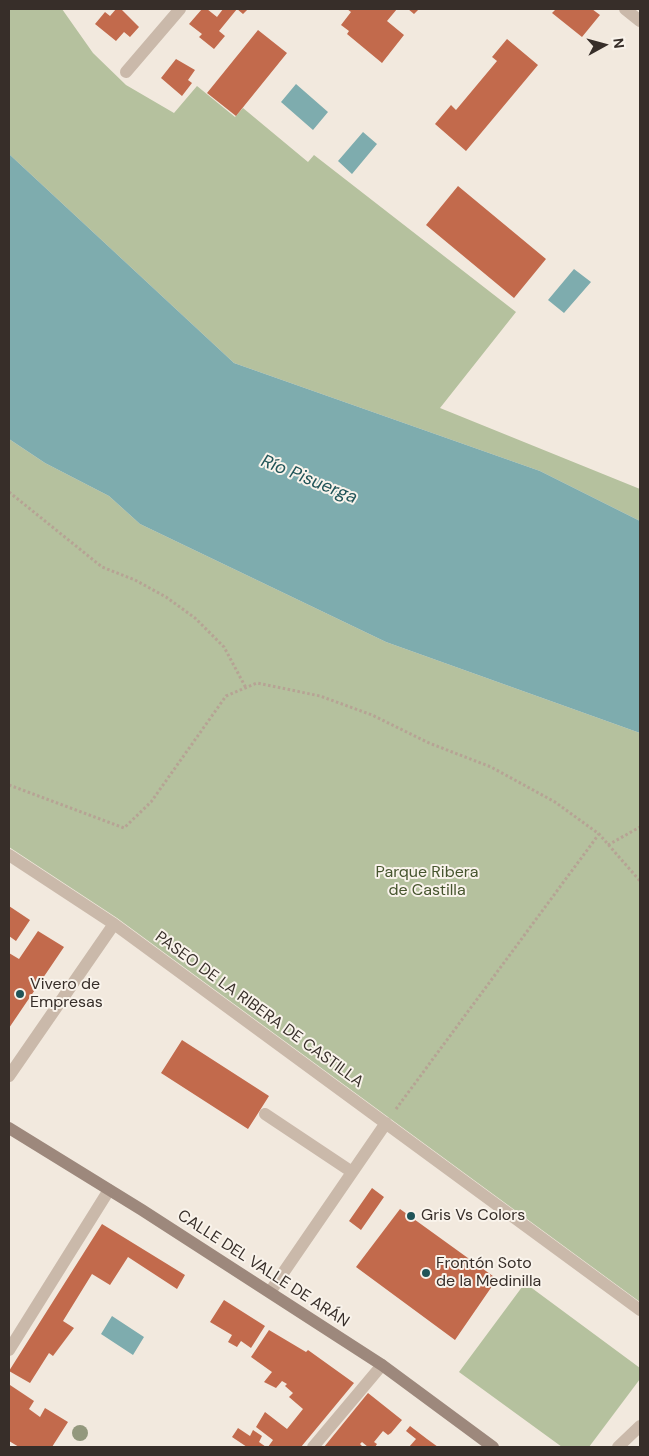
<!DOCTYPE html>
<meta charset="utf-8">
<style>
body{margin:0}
#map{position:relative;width:649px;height:1456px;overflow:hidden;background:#f2e9de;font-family:"DM Sans",sans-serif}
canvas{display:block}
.frame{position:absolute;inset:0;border:10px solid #372e29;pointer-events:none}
.north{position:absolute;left:579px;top:20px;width:50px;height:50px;-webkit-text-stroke:4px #f9f3eb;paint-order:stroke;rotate:83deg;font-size:14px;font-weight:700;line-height:20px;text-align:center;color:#372e29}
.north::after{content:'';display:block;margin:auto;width:18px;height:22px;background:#372e29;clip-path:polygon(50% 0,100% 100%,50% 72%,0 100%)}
</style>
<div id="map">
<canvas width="649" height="1456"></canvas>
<div class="frame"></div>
<div class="north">N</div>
</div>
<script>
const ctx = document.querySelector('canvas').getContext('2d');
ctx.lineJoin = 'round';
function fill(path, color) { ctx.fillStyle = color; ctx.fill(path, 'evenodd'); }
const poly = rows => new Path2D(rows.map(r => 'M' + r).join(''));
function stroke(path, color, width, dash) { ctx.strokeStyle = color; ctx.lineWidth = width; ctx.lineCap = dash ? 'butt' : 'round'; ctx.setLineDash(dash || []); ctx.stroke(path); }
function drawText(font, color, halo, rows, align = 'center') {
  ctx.font = font + ' "DM Sans",sans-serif'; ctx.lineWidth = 4; ctx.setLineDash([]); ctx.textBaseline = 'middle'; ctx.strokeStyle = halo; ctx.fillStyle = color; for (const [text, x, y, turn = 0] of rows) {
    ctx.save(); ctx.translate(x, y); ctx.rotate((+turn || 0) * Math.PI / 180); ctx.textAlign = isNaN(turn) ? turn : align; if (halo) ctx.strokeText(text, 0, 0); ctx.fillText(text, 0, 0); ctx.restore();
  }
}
fill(poly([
 [9,9,62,9,93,53,126,85,174,113,197,86,235,117,243,108,308,162,314,155,516,312,440,408,640,489,640,521,540,471,234,363,9,154],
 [9,439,45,463,109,496,140,524,386,642,640,733,640,1302,117,918,9,847],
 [525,1283,640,1368,640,1379,589,1447,562,1447,459,1372]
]), '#b5c19e');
fill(poly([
 [296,84,328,112,313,130,281,102],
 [363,132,377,144,352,174,338,161],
 [9,154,234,363,540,471,640,521,640,733,386,642,140,524,109,496,45,463,9,439],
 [574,269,591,282,564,313,548,300],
 [112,1316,144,1337,133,1355,101,1334]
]), '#7eacae');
fill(poly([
 [116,9,121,9,139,27,130,37,124,32,116,41,95,24,105,12,110,16],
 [202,9,207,9,217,17,223,9,248,9,243,14,237,9,219,31,225,36,214,49,199,37,202,34,189,24],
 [347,9,397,9,387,21,404,35,382,63,347,34,349,31,341,25,351,12],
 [408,9,419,9,414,14],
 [556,9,592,9,600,15,582,37,552,13],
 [258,30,287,53,236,116,207,93],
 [507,39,538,65,466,151,435,124,451,105,456,110,497,61,492,57],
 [176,59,195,70,188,80,192,83,182,96,161,78],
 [458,186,546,259,514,298,426,225],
 [9,906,30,920,16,941,9,936],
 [38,931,64,947,9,1028,9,953,19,959],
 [182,1040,269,1096,248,1129,161,1073],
 [372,1188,384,1197,361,1230,349,1221],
 [400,1209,497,1279,455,1340,356,1267],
 [102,1224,185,1275,177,1289,128,1257,110,1285,92,1274,63,1321,74,1328,53,1356,49,1353,30,1383,9,1371],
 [224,1300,265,1326,251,1348,241,1341,237,1347,228,1342,232,1335,210,1322],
 [269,1330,306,1352,308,1350,354,1383,301,1447,268,1447,273,1440,256,1427,265,1412,287,1429,303,1409,289,1397,293,1393,285,1386,287,1384,282,1381,276,1388,264,1382,272,1372,251,1357],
 [10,1385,34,1401,29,1409,40,1417,45,1408,68,1422,52,1447,19,1447,9,1441],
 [368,1393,402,1420,391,1433,388,1435,383,1431,374,1442,377,1444,375,1447,368,1447,362,1442,360,1444,363,1447,324,1447],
 [410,1426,427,1439,438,1447,409,1447,416,1439,406,1431],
 [238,1428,250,1436,253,1430,262,1436,259,1442,266,1447,247,1447,232,1437]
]), '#c26a4c');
stroke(poly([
 [9,492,102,567,135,580,166,597,195,618,224,647,246,688],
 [9,785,124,828,151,802,226,696,257,683,320,696,372,715,429,743,491,767,555,802,599,834,640,881],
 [608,845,640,827],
 [396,1109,599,834]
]), '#b6a394', 3, [2.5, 2.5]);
stroke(poly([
 [625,9,640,21],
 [126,72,180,9],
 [9,855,114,924,9,1076],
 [114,924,640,1310],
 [265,1114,352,1172],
 [270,1292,386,1123],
 [9,1350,109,1190],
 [313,1447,382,1365],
 [618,1447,640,1426]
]), '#cab9aa', 12);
stroke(poly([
 [9,1128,142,1210,382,1365,493,1447]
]), '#9d887c', 12);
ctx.fillStyle = '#93987d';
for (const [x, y] of [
 [80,1433]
]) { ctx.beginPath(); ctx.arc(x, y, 8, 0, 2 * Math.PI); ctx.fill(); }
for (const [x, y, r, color] of [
 [20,994,5,"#205458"],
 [411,1216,5,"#205458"],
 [426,1273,5,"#205458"]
]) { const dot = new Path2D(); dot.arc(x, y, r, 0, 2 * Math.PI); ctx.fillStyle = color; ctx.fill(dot); stroke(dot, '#f9f3eb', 2); }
drawText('16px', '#46552e', '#f9f3eb', [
 ["Parque Ribera",427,873],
 ["de Castilla",427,891]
]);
drawText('16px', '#372e29', '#f9f3eb', [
 ["Vivero de",30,985],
 ["Empresas",30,1003],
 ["Gris Vs Colors",421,1216],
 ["Frontón Soto",436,1264],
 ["de la Medinilla",436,1282]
], 'left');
drawText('16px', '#372e29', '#f9f3eb', [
 ["PASEO DE LA RIBERA DE CASTILLA",259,1010,36],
 ["CALLE DEL VALLE DE ARÁN",263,1269,33]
]);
drawText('italic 18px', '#205458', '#f9f3eb', [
 ["Río Pisuerga",309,480,22]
]);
</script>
